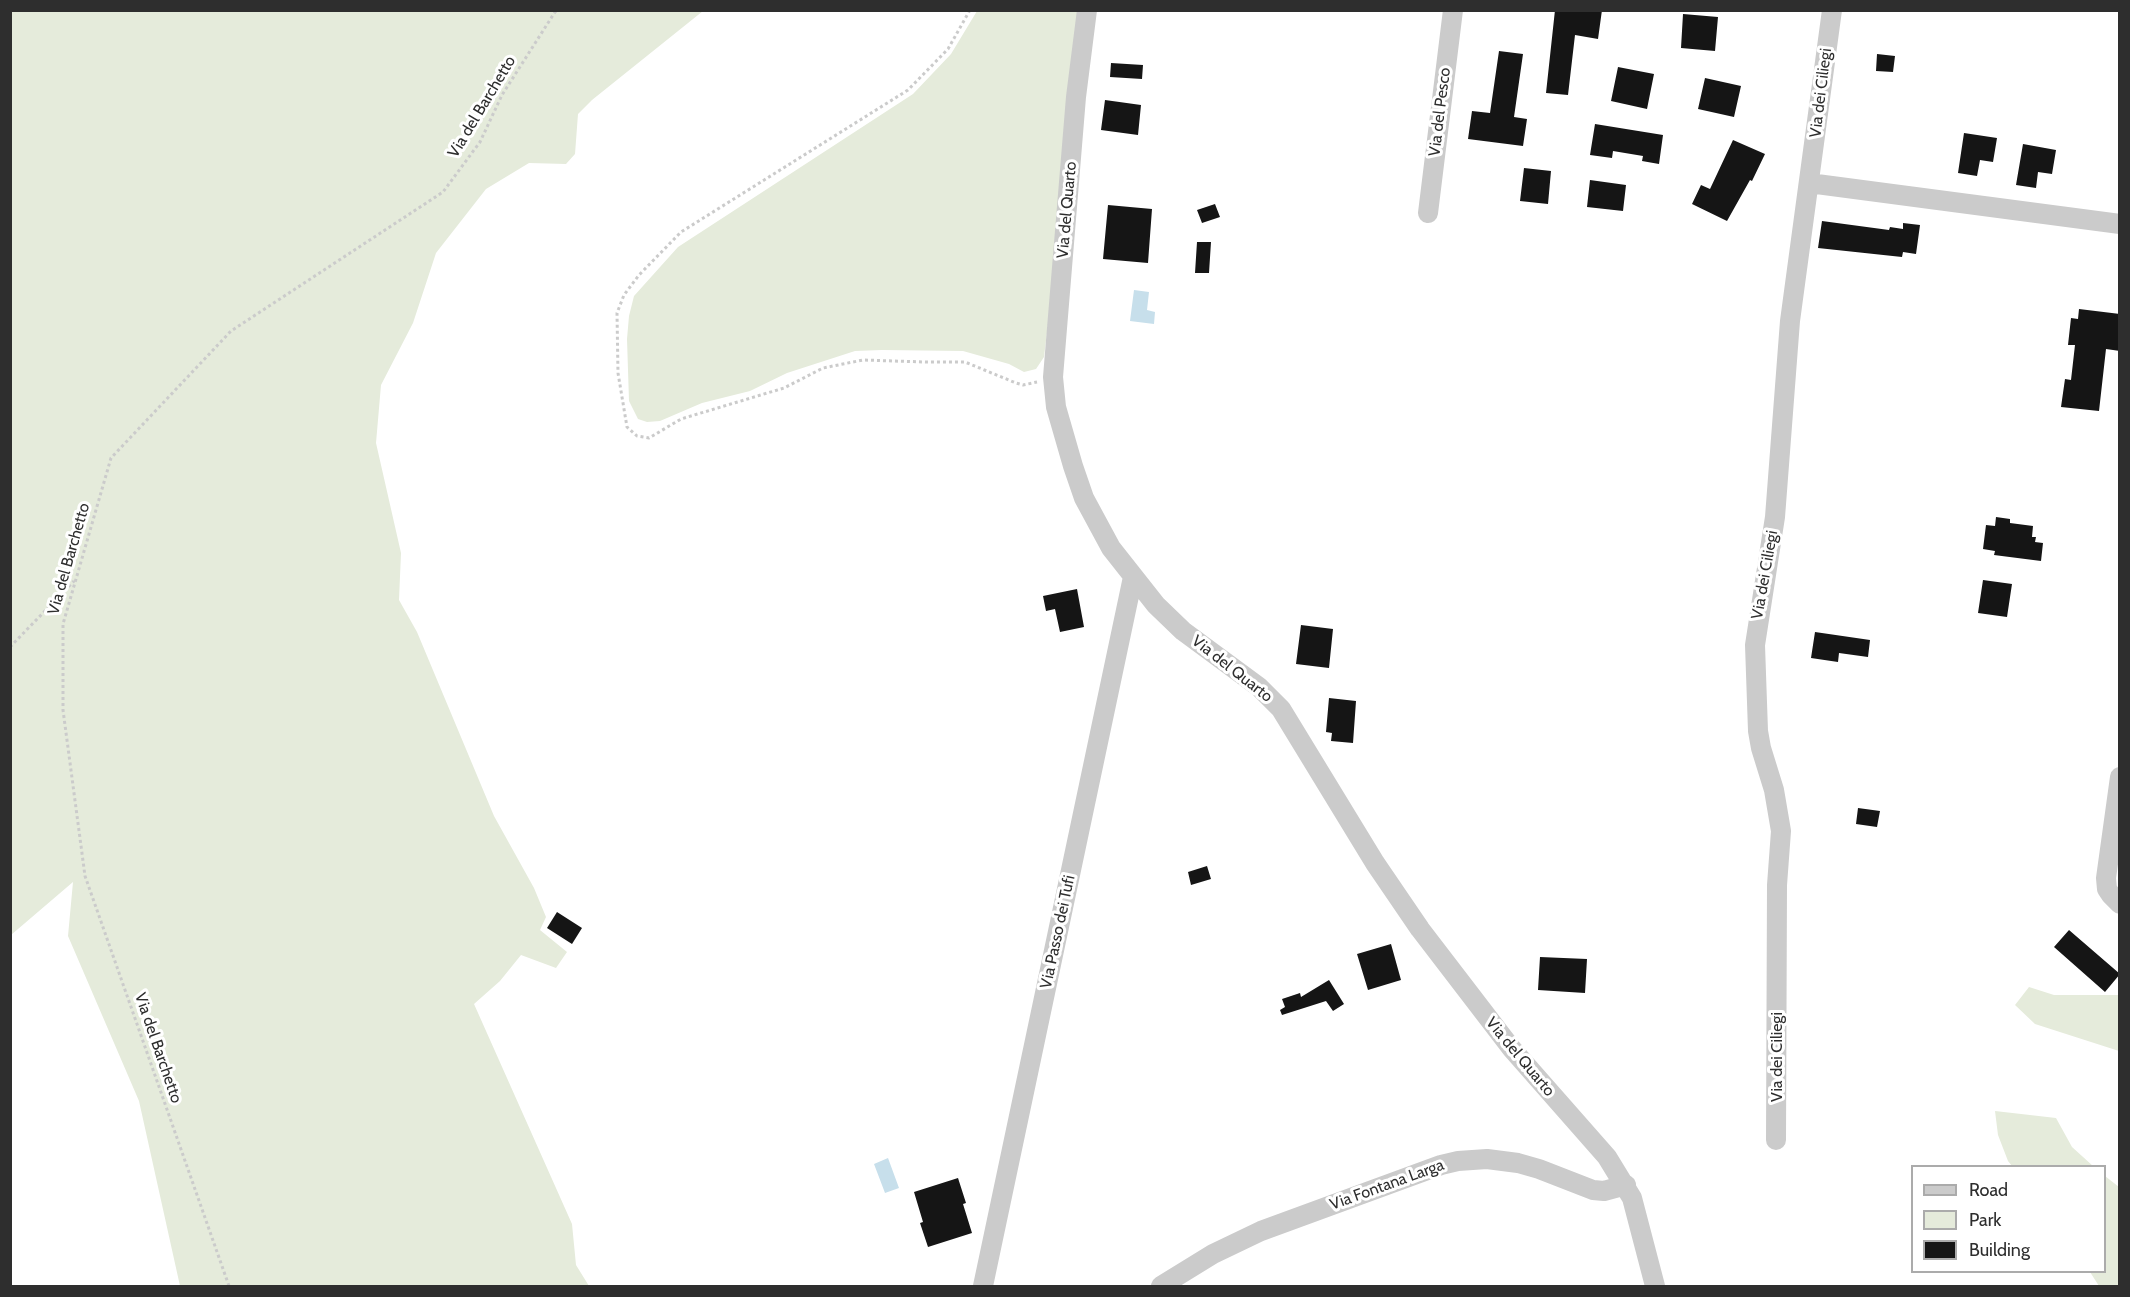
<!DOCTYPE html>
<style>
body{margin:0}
#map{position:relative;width:2130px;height:1297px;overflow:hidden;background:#fff;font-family:Cabin,sans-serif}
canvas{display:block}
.frame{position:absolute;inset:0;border:12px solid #2e2e2e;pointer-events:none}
.legend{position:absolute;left:1911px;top:1165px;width:195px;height:108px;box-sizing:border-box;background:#fff;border:2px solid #ababab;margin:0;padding:8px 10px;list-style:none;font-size:18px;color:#2e2e2e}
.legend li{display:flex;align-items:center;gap:12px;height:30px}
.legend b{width:30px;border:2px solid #ababab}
</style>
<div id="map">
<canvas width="2130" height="1297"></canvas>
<div class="frame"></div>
<ul class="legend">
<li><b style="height:8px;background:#cbcbcb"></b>Road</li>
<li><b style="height:16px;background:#e5ebdb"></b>Park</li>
<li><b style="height:16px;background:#151515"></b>Building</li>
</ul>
</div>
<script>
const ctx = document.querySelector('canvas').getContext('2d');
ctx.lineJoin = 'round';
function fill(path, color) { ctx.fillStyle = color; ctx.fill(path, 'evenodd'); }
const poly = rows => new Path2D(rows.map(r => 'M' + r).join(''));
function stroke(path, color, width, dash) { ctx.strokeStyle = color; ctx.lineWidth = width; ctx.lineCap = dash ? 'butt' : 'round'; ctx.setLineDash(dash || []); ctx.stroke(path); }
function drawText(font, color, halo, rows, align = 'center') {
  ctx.font = font + ' Cabin,sans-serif'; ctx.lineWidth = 6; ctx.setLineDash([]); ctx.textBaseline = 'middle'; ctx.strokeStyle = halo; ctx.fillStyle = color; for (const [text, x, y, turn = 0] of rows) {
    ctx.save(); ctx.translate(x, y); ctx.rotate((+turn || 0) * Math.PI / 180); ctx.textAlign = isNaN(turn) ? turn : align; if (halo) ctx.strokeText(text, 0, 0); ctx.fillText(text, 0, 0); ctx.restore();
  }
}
fill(poly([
 [11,10,703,11,592,100,578,114,575,154,566,164,529,163,486,189,436,253,413,323,381,385,376,443,401,553,399,600,417,632,494,816,534,888,546,917,540,930,567,952,556,968,521,955,500,981,474,1004,572,1224,576,1265,589,1286,180,1286,139,1101,68,936,73,882,11,935],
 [977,11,1086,11,1044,357,1036,369,1024,372,1009,364,963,351,882,350,855,351,787,373,750,391,702,403,660,421,647,422,638,419,629,401,627,339,629,316,634,296,678,247,913,94,951,54],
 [2029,987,2054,995,2119,995,2119,1051,2035,1024,2015,1005],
 [1995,1111,2056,1118,2072,1147,2093,1166,2012,1166,2008,1161,1998,1135],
 [2105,1176,2119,1187,2119,1286,2099,1286,2090,1272,2104,1272]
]), '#e5ebdb');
fill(poly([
 [1134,290,1149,292,1147,310,1155,312,1154,324,1130,321],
 [888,1158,899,1188,885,1193,874,1164]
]), '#c7dfeb');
fill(poly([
 [1555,10,1602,10,1598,39,1575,35,1568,95,1546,93],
 [1683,14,1718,17,1715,51,1681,48],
 [1499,51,1523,54,1514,117,1527,119,1523,146,1468,139,1472,111,1490,113],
 [1877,54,1895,56,1893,72,1876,71],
 [1111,63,1143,65,1142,79,1110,77],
 [1618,67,1654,74,1647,109,1611,101],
 [1705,78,1741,86,1734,117,1698,109],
 [1105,100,1141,105,1138,135,1101,130],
 [1595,124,1663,135,1659,164,1642,161,1643,156,1613,151,1612,158,1590,155],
 [1964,133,1997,138,1993,162,1980,160,1977,176,1958,173],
 [1733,140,1765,154,1752,181,1750,180,1727,221,1692,204,1701,185,1710,189],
 [2023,144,2056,150,2052,174,2038,172,2036,188,2016,185],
 [1524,168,1551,171,1548,204,1520,201],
 [1590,180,1626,185,1623,211,1587,207],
 [1215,204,1220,217,1202,223,1197,210],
 [1108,205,1152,209,1148,263,1103,259],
 [1822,221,1889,230,1890,227,1903,229,1903,223,1920,225,1916,254,1903,252,1902,257,1818,248],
 [1197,242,1211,242,1209,273,1195,273],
 [2079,309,2120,314,2120,351,2106,349,2099,411,2061,407,2065,379,2071,380,2075,345,2068,345,2071,318,2078,319],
 [1996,517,2010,519,2010,523,2033,526,2032,537,2036,537,2035,542,2043,543,2041,561,1994,555,1995,551,1983,549,1986,525,1995,526],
 [1983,580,2012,584,2007,617,1978,613],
 [1077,589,1084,627,1060,632,1055,609,1046,611,1043,596],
 [1301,625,1333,629,1329,668,1296,664],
 [1815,632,1870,640,1868,657,1839,653,1838,662,1811,658],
 [1329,698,1356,701,1353,743,1331,741,1332,733,1326,732],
 [1858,808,1880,811,1877,827,1856,824],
 [1207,866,1211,879,1191,885,1188,872],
 [557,912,582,928,572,944,547,928],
 [2069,930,2120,974,2105,992,2054,947],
 [1391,944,1401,980,1368,990,1357,954],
 [1540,957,1587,959,1585,993,1538,990],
 [1329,980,1344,1004,1333,1011,1326,1001,1282,1015,1280,1010,1285,1007,1282,999,1300,993,1301,997],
 [958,1178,966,1203,963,1204,972,1233,928,1247,920,1223,923,1222,914,1192]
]), '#151515');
stroke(poly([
 [970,10,948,49,908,90,681,232,639,275,624,295,617,313,618,373,627,427,637,436,649,438,681,419,784,388,823,368,863,360,925,362,965,362,1016,383,1023,385,1037,382],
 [10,647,74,581],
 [229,1286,85,876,63,710,63,624,111,458,231,331,443,192,480,142,502,95,555,12,558,10]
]), '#cbcbcb', 3, [3, 3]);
stroke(poly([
 [1087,10,1076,97,1053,377,1056,407,1073,466,1084,498,1111,548,1156,605,1183,631,1259,687,1281,709,1375,863,1420,929,1512,1049,1607,1157,1632,1198,1655,1286],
 [1809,183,2120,224],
 [1428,213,1453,10],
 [2120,777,2106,878,2107,889,2111,895,2120,904],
 [1776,1140,1777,885,1781,831,1774,790,1761,748,1758,731,1755,645,1775,517,1790,321,1832,10],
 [983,1286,1133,577],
 [1161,1286,1213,1254,1261,1231,1441,1165,1458,1161,1487,1159,1518,1163,1539,1169,1593,1190,1604,1191,1626,1185]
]), '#cbcbcb', 20);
drawText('16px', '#2e2e2e', '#fff', [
 ["Via dei Ciliegi",1821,93,-83],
 ["Via del Barchetto",482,107,-59],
 ["Via del Pesco",1440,112,-83],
 ["Via del Quarto",1067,210,-85],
 ["Via del Barchetto",69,559,-74],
 ["Via dei Ciliegi",1765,575,-80],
 ["Via del Quarto",1232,669,38],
 ["Via Passo dei Tufi",1058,932,-78],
 ["Via del Barchetto",158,1048,71],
 ["Via del Quarto",1520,1057,50],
 ["Via dei Ciliegi",1777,1057,-90],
 ["Via Fontana Larga",1387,1185,-20]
]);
</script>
